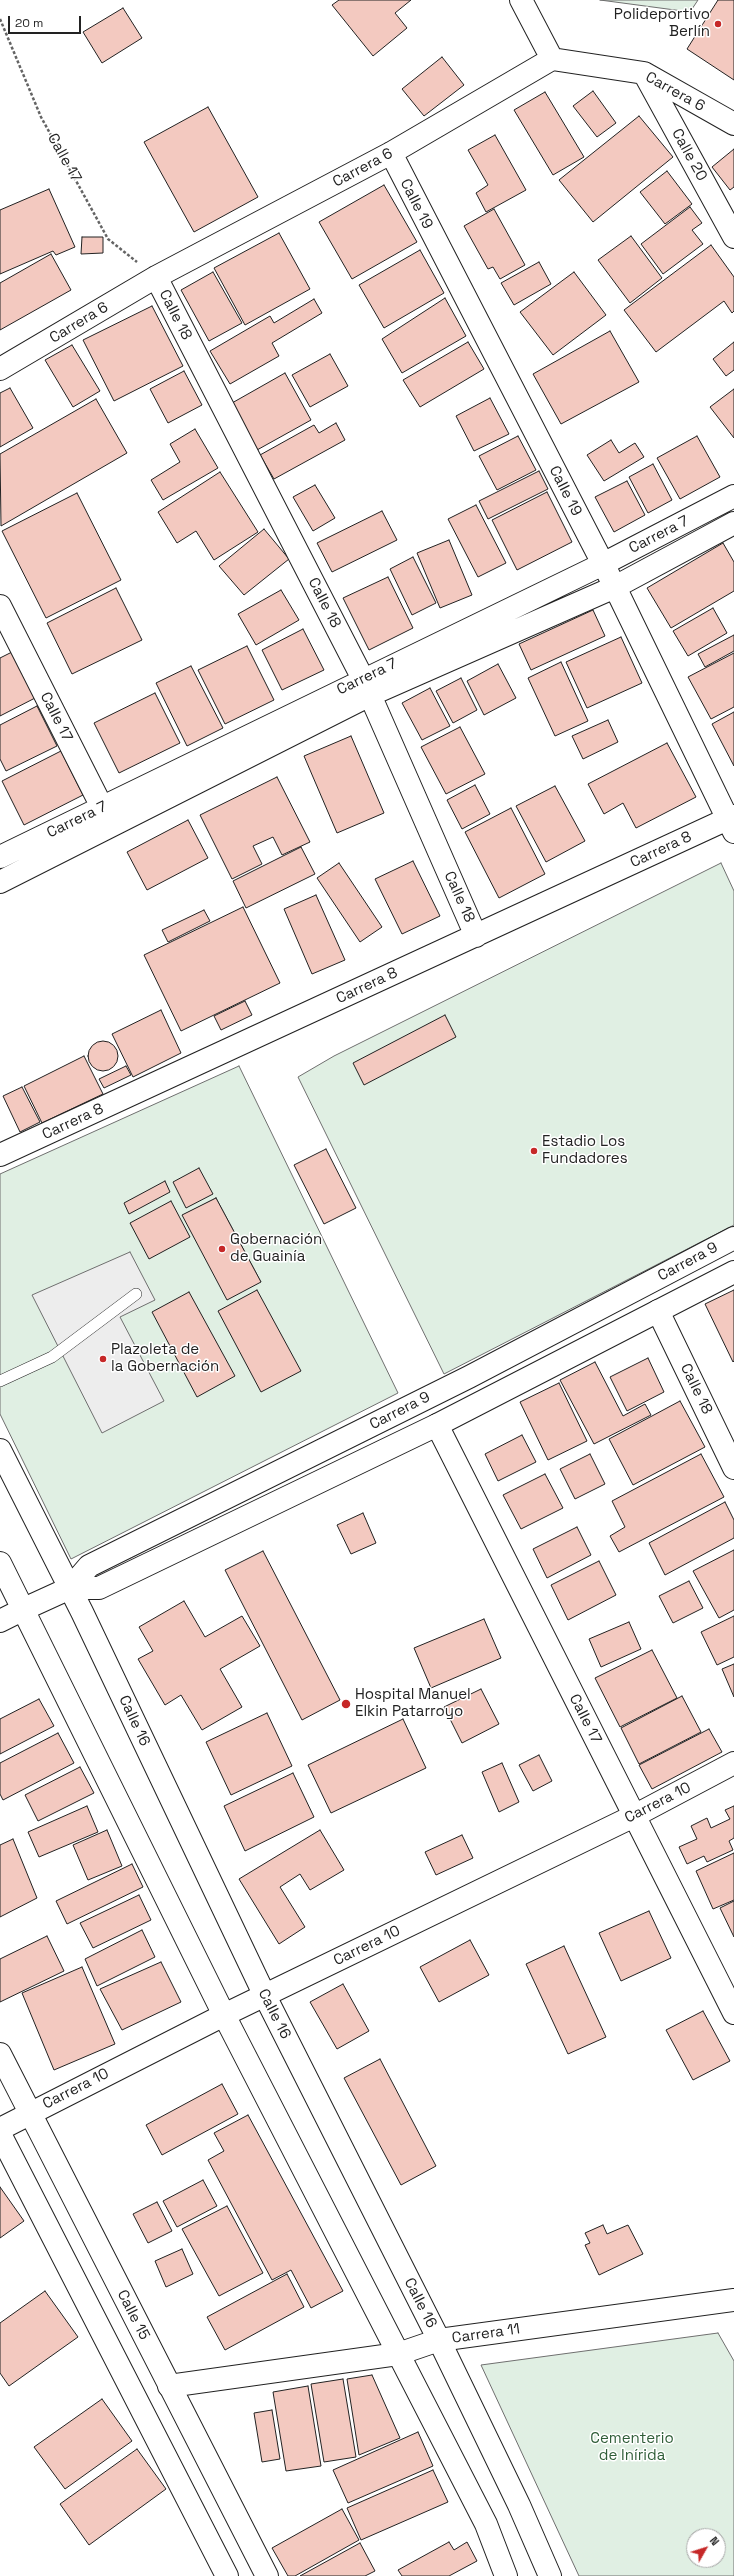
<!DOCTYPE html>
<meta charset="utf-8">
<style>
body{margin:0}
#map{position:relative;width:734px;height:2576px;overflow:hidden;background:#fff;font-family:"Space Grotesk",sans-serif}
canvas{display:block}
.north{position:absolute;left:686px;top:2528px;width:40px;height:40px;box-sizing:border-box;background:#fff;border:1px solid #a7a7a7;border-radius:50%;rotate:51deg;font-size:11px;font-weight:700;line-height:16px;text-align:center;color:#222}
.north::after{content:'';display:block;margin:auto;width:14px;height:18px;background:#c62828;clip-path:polygon(50% 0,100% 100%,50% 72%,0 100%)}
.scale{position:absolute;left:8px;top:16px;width:73px;height:18px;box-sizing:border-box;border:2px solid #222;border-top:0;padding-left:5px;font-size:12px;line-height:14px;white-space:nowrap;color:#222;-webkit-text-stroke:3px #fff;paint-order:stroke}
</style>
<div id="map">
<canvas width="734" height="2576"></canvas>
<div class="north">N</div>
<div class="scale">20 m</div>
</div>
<script>
const ctx = document.querySelector('canvas').getContext('2d');
ctx.lineJoin = 'round';
function fill(path, color) { ctx.fillStyle = color; ctx.fill(path, 'evenodd'); }
const poly = rows => new Path2D(rows.map(r => 'M' + r).join(''));
function stroke(path, color, width, dash) { ctx.strokeStyle = color; ctx.lineWidth = width; ctx.lineCap = dash ? 'butt' : 'round'; ctx.setLineDash(dash || []); ctx.stroke(path); }
function drawText(font, color, halo, rows, align = 'center') {
  ctx.font = font + ' "Space Grotesk",sans-serif'; ctx.lineWidth = 3; ctx.setLineDash([]); ctx.textBaseline = 'middle'; ctx.strokeStyle = halo; ctx.fillStyle = color; for (const [text, x, y, turn = 0] of rows) {
    ctx.save(); ctx.translate(x, y); ctx.rotate((+turn || 0) * Math.PI / 180); ctx.textAlign = isNaN(turn) ? turn : align; if (halo) ctx.strokeText(text, 0, 0); ctx.fillText(text, 0, 0); ctx.restore();
  }
}
const green = poly([
 [600,0,698,0,690,12,600,0],
 [721,863,734,891,734,1225,444,1374,298,1077,334,1056,721,863],
 [239,1066,398,1393,71,1559,0,1414,0,1174,239,1066],
 [216,1198,261,1282,183,1215,216,1198],
 [718,2333,734,2361,734,2576,579,2576,481,2365,718,2333],
 [694,2536,718,2536,718,2560,694,2560,694,2536]
]);
fill(green, '#e0efe3');
stroke(green, '#6f6f6f', 1);
const parking = poly([
 [130,1252,155,1300,120,1317,164,1401,102,1433,32,1295,130,1252]
]);
fill(parking, '#ededed');
stroke(parking, '#6f6f6f', 1);
const building = poly([
 [339,0,411,0,395,13,407,28,373,56,332,5,339,0],
 [718,0,734,0,734,80,687,49,718,0],
 [123,8,142,38,102,63,83,32,123,8],
 [442,57,464,85,424,116,402,89,442,57],
 [593,91,616,123,597,137,573,106,593,91],
 [545,92,584,157,553,175,514,110,545,92],
 [208,107,258,197,194,232,144,142,208,107],
 [639,116,673,157,593,222,559,180,639,116],
 [495,135,526,190,486,212,476,193,488,185,468,150,495,135],
 [734,149,734,187,730,190,712,167,734,149],
 [667,171,692,204,665,224,640,192,667,171],
 [384,185,417,242,352,279,319,222,384,185],
 [49,189,75,247,56,255,53,251,0,274,0,210,49,189],
 [690,207,702,223,692,230,703,244,663,274,641,244,690,207],
 [494,209,525,265,500,279,493,267,488,269,464,226,494,209],
 [279,233,310,289,245,325,214,268,279,233],
 [631,236,662,278,630,303,598,260,631,236],
 [82,237,103,237,103,253,81,254,82,237],
 [711,245,734,277,734,311,732,313,724,301,656,352,624,310,711,245],
 [420,250,444,293,384,328,359,285,420,250],
 [51,254,71,290,0,330,0,283,51,254],
 [539,262,551,284,514,305,501,283,539,262],
 [213,272,242,323,209,341,181,290,213,272],
 [574,272,606,315,553,355,520,312,574,272],
 [445,298,466,336,402,373,382,339,445,298],
 [314,299,322,313,272,343,279,356,230,384,210,351,270,316,274,323,314,299],
 [152,306,183,366,114,401,83,340,152,306],
 [610,331,639,382,561,424,533,374,610,331],
 [468,342,484,369,420,407,403,380,468,342],
 [734,342,734,370,726,376,713,359,734,342],
 [72,345,100,391,73,407,45,360,72,345],
 [330,354,348,386,310,407,292,375,330,354],
 [184,371,202,405,168,423,150,389,184,371],
 [285,373,311,420,257,450,232,403,285,373],
 [10,388,33,428,0,447,0,393,10,388],
 [734,389,734,438,710,407,734,389],
 [490,398,509,434,474,451,456,416,490,398],
 [96,399,127,453,1,526,0,454,96,399],
 [336,423,345,440,274,479,260,455,314,425,319,433,336,423],
 [195,429,218,468,163,500,151,480,180,462,170,444,195,429],
 [518,436,536,470,497,490,479,456,518,436],
 [697,436,720,477,680,499,657,458,697,436],
 [611,440,619,453,635,443,644,457,604,481,587,455,611,440],
 [653,464,672,500,648,513,629,477,653,464],
 [539,471,548,489,488,519,479,501,539,471],
 [220,472,258,532,214,560,196,531,177,543,158,512,220,472],
 [627,481,645,515,614,532,595,497,627,481],
 [315,485,335,518,313,531,293,497,315,485],
 [547,492,572,542,517,570,492,520,547,492],
 [77,493,121,580,46,618,2,531,77,493],
 [476,505,506,563,478,577,448,519,476,505],
 [382,511,397,540,332,572,317,543,382,511],
 [264,529,289,559,244,595,219,566,264,529],
 [449,540,472,595,440,608,417,553,449,540],
 [723,543,734,562,734,591,671,628,647,588,723,543],
 [413,557,436,603,412,615,390,569,413,557],
 [388,577,413,628,369,650,343,598,388,577],
 [116,588,142,640,72,674,47,623,116,588],
 [281,590,299,620,256,645,238,614,281,590],
 [713,608,727,633,688,656,673,631,713,608],
 [593,610,605,636,531,670,519,644,593,610],
 [303,629,324,670,282,690,262,650,303,629],
 [734,635,734,651,705,667,698,654,734,635],
 [621,637,642,683,587,708,566,662,621,637],
 [247,646,274,700,225,724,198,670,247,646],
 [14,651,37,697,0,716,0,658,14,651],
 [734,653,734,707,711,719,688,677,734,653],
 [561,662,588,721,555,736,528,678,561,662],
 [498,664,516,698,484,715,467,681,498,664],
 [191,666,223,728,187,746,156,683,191,666],
 [461,678,477,710,453,723,436,691,461,678],
 [430,688,450,726,422,740,402,703,430,688],
 [155,693,180,743,119,773,94,723,155,693],
 [37,706,57,746,6,771,0,759,0,725,37,706],
 [734,712,734,766,712,724,734,712],
 [608,720,618,742,583,759,572,736,608,720],
 [460,727,485,774,446,794,421,747,460,727],
 [351,736,384,813,337,833,304,756,351,736],
 [667,743,696,797,636,828,623,803,604,814,588,784,667,743],
 [61,751,83,795,24,825,2,781,61,751],
 [277,777,310,842,282,855,273,837,253,846,262,864,232,879,200,815,277,777],
 [475,785,490,814,462,829,447,800,475,785],
 [555,786,585,841,546,862,516,806,555,786],
 [511,808,545,874,499,898,465,832,511,808],
 [188,820,208,858,147,890,127,852,188,820],
 [301,847,315,874,246,908,233,881,301,847],
 [413,861,440,916,402,934,375,879,413,861],
 [339,863,382,927,360,942,317,878,339,863],
 [316,895,345,960,312,974,284,909,316,895],
 [243,907,280,983,181,1031,144,955,243,907],
 [204,910,210,921,168,942,162,930,204,910],
 [245,1001,252,1015,221,1030,214,1016,245,1001],
 [161,1010,181,1053,133,1077,112,1034,161,1010],
 [445,1015,456,1037,364,1085,353,1063,445,1015],
 '88 1056a15 15 0 1 1 30 0a15 15 0 1 1-30 0Z',
 [84,1056,103,1094,42,1123,24,1086,84,1056],
 [126,1066,131,1075,104,1088,99,1079,126,1066],
 [22,1087,40,1122,20,1132,3,1096,22,1087],
 [326,1149,356,1208,324,1224,294,1165,326,1149],
 [199,1168,213,1194,186,1208,173,1182,199,1168],
 [165,1181,170,1192,129,1214,124,1203,165,1181],
 [216,1198,261,1282,227,1300,182,1215,216,1198],
 [171,1201,190,1237,149,1259,130,1223,171,1201],
 [257,1290,301,1371,261,1392,218,1311,257,1290],
 [734,1290,734,1361,733,1362,705,1304,734,1290],
 [189,1292,235,1376,197,1397,152,1312,189,1292],
 [648,1358,664,1392,627,1411,610,1377,648,1358],
 [595,1362,623,1416,645,1404,651,1415,594,1444,560,1380,595,1362],
 [559,1383,587,1441,548,1460,520,1402,559,1383],
 [680,1401,705,1447,633,1485,609,1439,680,1401],
 [522,1435,536,1462,498,1481,485,1454,522,1435],
 [590,1454,605,1484,575,1499,560,1469,590,1454],
 [701,1454,724,1497,619,1552,610,1536,625,1527,612,1501,701,1454],
 [545,1474,563,1508,521,1529,503,1495,545,1474],
 [725,1502,734,1520,734,1538,665,1575,649,1543,725,1502],
 [363,1513,376,1543,351,1554,337,1525,363,1513],
 [577,1527,591,1555,547,1578,533,1549,577,1527],
 [734,1550,734,1610,719,1618,693,1571,734,1550],
 [263,1551,340,1700,302,1720,225,1570,263,1551],
 [599,1561,616,1595,568,1620,551,1585,599,1561],
 [689,1581,703,1608,673,1623,659,1596,689,1581],
 [184,1601,205,1637,242,1616,260,1646,220,1669,242,1707,202,1730,181,1695,165,1705,138,1659,153,1651,139,1627,184,1601],
 [734,1616,734,1657,717,1665,701,1632,734,1616],
 [484,1619,501,1658,431,1688,414,1648,484,1619],
 [629,1622,641,1649,601,1667,589,1639,629,1622],
 [652,1650,677,1698,620,1727,595,1678,652,1650],
 [734,1664,734,1697,722,1669,734,1664],
 [481,1689,499,1724,462,1743,444,1707,481,1689],
 [682,1696,701,1732,639,1764,621,1728,682,1696],
 [39,1699,54,1726,0,1754,0,1719,39,1699],
 [267,1713,292,1766,231,1795,206,1742,267,1713],
 [403,1719,426,1768,331,1813,308,1765,403,1719],
 [709,1729,722,1752,652,1789,639,1765,709,1729],
 [58,1733,74,1763,3,1800,0,1794,0,1763,58,1733],
 [539,1755,552,1781,533,1791,519,1765,539,1755],
 [502,1763,519,1802,499,1812,482,1772,502,1763],
 [80,1767,94,1793,38,1821,25,1795,80,1767],
 [293,1773,314,1817,245,1851,224,1806,293,1773],
 [87,1806,98,1832,39,1857,28,1832,87,1806],
 [734,1806,734,1838,729,1841,733,1850,707,1862,704,1856,687,1864,679,1847,697,1839,691,1826,707,1818,711,1828,730,1819,725,1810,734,1806],
 [107,1830,122,1866,88,1880,73,1845,107,1830],
 [320,1830,344,1870,310,1890,300,1874,280,1887,305,1927,279,1944,239,1879,320,1830],
 [462,1835,473,1858,436,1875,425,1852,462,1835],
 [13,1839,37,1898,0,1917,0,1845,13,1839],
 [734,1853,734,1900,713,1909,696,1871,734,1853],
 [132,1864,143,1887,67,1924,56,1901,132,1864],
 [139,1895,151,1920,93,1948,80,1923,139,1895],
 [734,1901,734,1937,720,1908,734,1901],
 [649,1911,671,1958,621,1981,599,1933,649,1911],
 [142,1930,155,1957,97,1986,85,1959,142,1930],
 [47,1936,64,1971,0,2002,0,1959,47,1936],
 [470,1940,489,1975,439,2002,420,1967,470,1940],
 [564,1946,606,2037,568,2054,526,1964,564,1946],
 [161,1962,181,2002,122,2030,100,1989,161,1962],
 [82,1967,115,2044,54,2070,22,1993,82,1967],
 [343,1984,369,2031,337,2049,310,2002,343,1984],
 [703,2011,730,2061,693,2080,666,2030,703,2011],
 [380,2059,436,2166,401,2185,344,2078,380,2059],
 [222,2084,238,2114,162,2155,146,2125,222,2084],
 [248,2115,343,2291,311,2308,291,2270,272,2280,208,2160,224,2151,214,2133,248,2115],
 [203,2180,217,2206,177,2227,163,2201,203,2180],
 [0,2187,24,2221,0,2238,0,2187],
 [157,2202,172,2231,148,2243,133,2214,157,2202],
 [227,2206,263,2273,219,2296,182,2229,227,2206],
 [603,2225,607,2234,628,2225,643,2254,599,2275,585,2245,590,2243,585,2233,603,2225],
 [182,2249,193,2274,166,2287,155,2261,182,2249],
 [287,2274,304,2307,225,2350,207,2317,287,2274],
 [45,2291,78,2337,9,2386,0,2373,0,2323,45,2291],
 [372,2375,400,2438,359,2455,347,2379,372,2375],
 [343,2379,356,2457,324,2462,311,2384,343,2379],
 [308,2386,321,2466,286,2471,273,2392,308,2386],
 [102,2399,132,2441,65,2489,34,2447,102,2399],
 [272,2410,280,2459,262,2462,254,2413,272,2410],
 [418,2432,433,2466,348,2503,333,2470,418,2432],
 [137,2449,166,2489,89,2545,60,2504,137,2449],
 [433,2470,448,2502,361,2540,347,2508,433,2470],
 [342,2509,359,2540,295,2576,288,2576,272,2548,342,2509],
 [449,2542,454,2550,467,2542,477,2561,449,2576,402,2576,398,2570,449,2542],
 [360,2543,375,2571,365,2576,300,2576,360,2543]
]);
fill(building, '#f3c9c0');
stroke(building, '#222', 1);
const service = poly([
 [0,1381,52,1357,136,1294]
]);
const minor = poly([
 [521,0,552,59],
 [644,73,734,237],
 [391,153,615,587,734,832],
 [156,277,363,679,476,936],
 [0,369,156,277,391,153,552,59,644,73,734,124],
 [0,606,109,821],
 [0,857,603,564,734,496],
 [0,882,370,695,615,587,734,523],
 [0,1155,734,816],
 [658,1311,734,1468],
 [437,1425,734,2013],
 [0,1621,24,1609],
 [0,2129,224,2015,634,1816,734,1763],
 [169,2386,398,2354,439,2340,734,2300]
]);
const tertiary = poly([
 [0,1450,82,1612,265,1996,439,2340,519,2505,550,2576],
 [0,1563,224,2015,486,2524,506,2576],
 [70,1588,89,1566,469,1377,734,1238],
 [24,1609,70,1588,99,1588,437,1425,734,1272],
 [0,2054,267,2576],
 [0,2134,227,2576]
]);
stroke(service, '#222', 12);
stroke(minor, '#222', 24);
stroke(tertiary, '#222', 24);
stroke(poly([
 [0,19,41,117,108,239,137,262]
]), '#646464', 2.5, [3, 2]);
stroke(service, '#fff', 11);
stroke(minor, '#fff', 22);
stroke(tertiary, '#fff', 22);
for (const [x, y, r, color] of [
 [718,24,4,"#c62828"],
 [534,1151,4,"#c62828"],
 [222,1249,4,"#c62828"],
 [103,1359,4,"#c62828"],
 [346,1704,5,"#c62828"]
]) { const dot = new Path2D(); dot.arc(x, y, r, 0, 2 * Math.PI); ctx.fillStyle = color; ctx.fill(dot); stroke(dot, '#fff', 1.5); }
drawText('15px', '#222', '#fff', [
 ["Polideportivo",710,15,"right"],
 ["Berlín",710,32,"right"],
 ["Estadio Los",542,1142],
 ["Fundadores",542,1159],
 ["Gobernación",230,1240],
 ["de Guainía",230,1257],
 ["Plazoleta de",111,1350],
 ["la Gobernación",111,1367],
 ["Hospital Manuel",355,1695],
 ["Elkin Patarroyo",355,1712]
], 'left');
drawText('15px', '#222', '#fff', [
 ["Carrera 6",675,92,29],
 ["Calle 20",689,155,61],
 ["Calle 17",64,158,61],
 ["Carrera 6",363,168,-28],
 ["Calle 19",416,204,63],
 ["Calle 18",175,315,63],
 ["Carrera 6",79,323,-31],
 ["Calle 19",565,491,63],
 ["Carrera 7",659,535,-27],
 ["Calle 18",324,603,63],
 ["Carrera 7",367,677,-26],
 ["Calle 17",56,717,63],
 ["Carrera 7",77,820,-26],
 ["Carrera 8",661,850,-25],
 ["Calle 18",459,897,66],
 ["Carrera 8",367,986,-25],
 ["Carrera 8",73,1122,-25],
 ["Carrera 9",688,1262,-28],
 ["Calle 18",696,1389,64],
 ["Carrera 9",400,1411,-27],
 ["Calle 17",585,1719,63],
 ["Calle 16",134,1721,65],
 ["Carrera 10",658,1803,-27],
 ["Carrera 10",367,1946,-26],
 ["Calle 16",274,2014,63],
 ["Carrera 10",76,2089,-27],
 ["Calle 16",420,2303,63],
 ["Calle 15",133,2315,63],
 ["Carrera 11",486,2334,-8]
]);
drawText('15px', '#2f5e38', '#fff', [
 ["Cementerio",632,2439],
 ["de Inírida",632,2456]
]);
</script>
